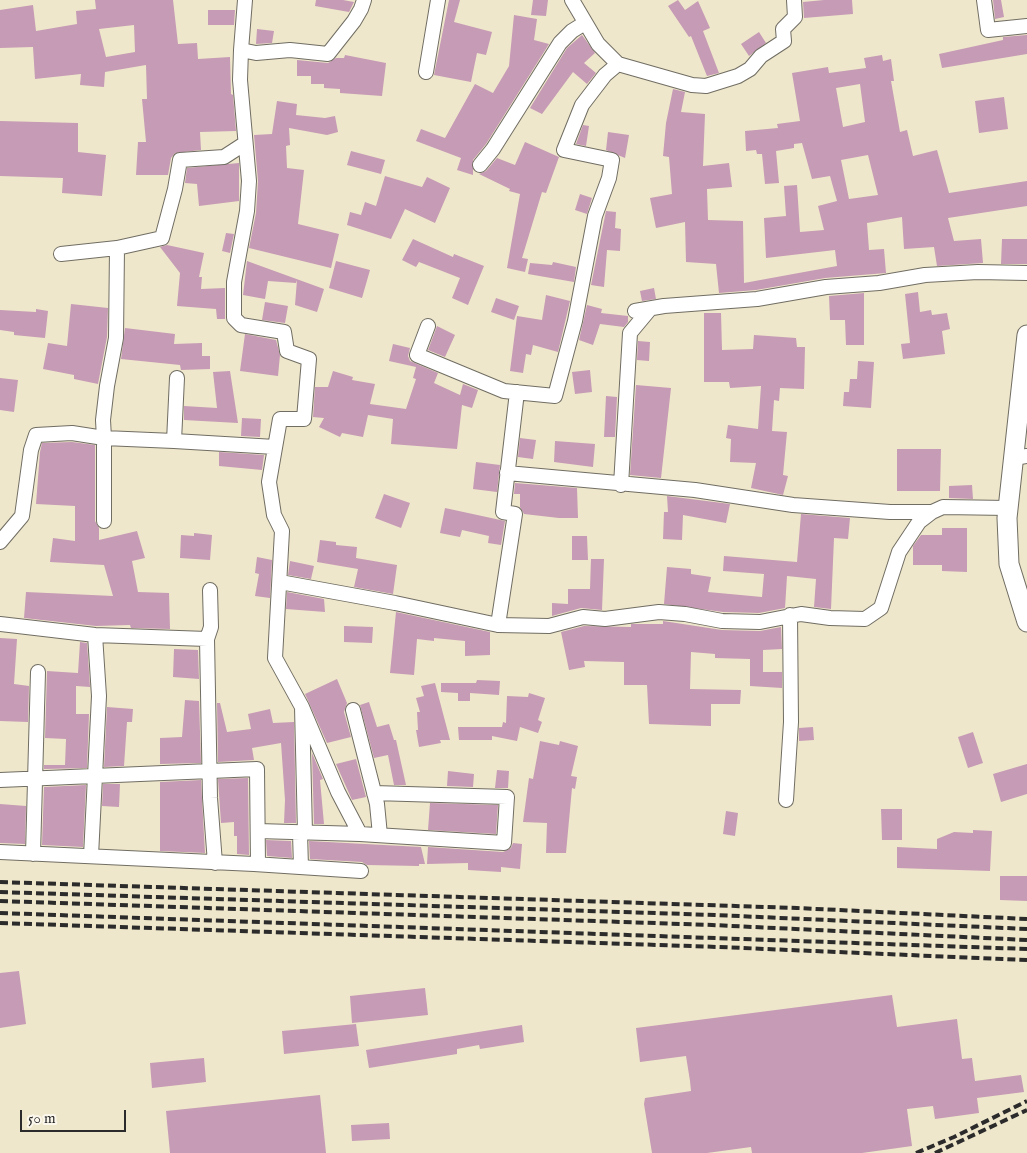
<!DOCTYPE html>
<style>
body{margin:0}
#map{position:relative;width:1027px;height:1153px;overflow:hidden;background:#efe7cb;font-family:"IM FELL English",serif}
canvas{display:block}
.scale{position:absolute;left:20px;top:1110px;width:106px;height:22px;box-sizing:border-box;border:2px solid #2b2b2b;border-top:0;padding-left:6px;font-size:15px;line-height:18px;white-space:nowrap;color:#2b2b2b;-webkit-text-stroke:4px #fbf7ec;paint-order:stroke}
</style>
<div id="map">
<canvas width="1027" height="1153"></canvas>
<div class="scale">50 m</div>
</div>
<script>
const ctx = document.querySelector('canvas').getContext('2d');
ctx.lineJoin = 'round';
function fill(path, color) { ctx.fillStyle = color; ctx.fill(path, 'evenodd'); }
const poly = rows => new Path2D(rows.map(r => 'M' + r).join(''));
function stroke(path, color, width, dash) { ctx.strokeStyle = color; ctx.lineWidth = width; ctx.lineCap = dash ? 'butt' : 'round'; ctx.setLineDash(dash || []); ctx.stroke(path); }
fill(poly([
 [95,0,173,0,178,44,197,43,198,59,230,57,231,94,233,95,236,131,200,132,201,150,175,153,171,158,168,175,136,175,138,142,146,142,142,99,147,99,146,65,105,72,104,87,80,85,81,74,35,79,33,47,0,48,0,10,33,5,36,31,77,24,76,11,96,9],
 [134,25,135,52,106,57,99,29],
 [316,0,343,0,354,2,349,12,315,6],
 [449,0,460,0,454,22,492,32,486,55,477,53,471,82,434,75],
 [533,0,548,0,546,16,531,15],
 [678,0,685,10,698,1,710,28,703,31,719,73,707,76,691,36,689,37,668,6],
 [824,0,852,0,853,14,804,18,803,2],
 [993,0,1001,0,1004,17,995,19],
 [208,10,235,10,234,25,208,25],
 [514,15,537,19,534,40,549,44,486,144,473,160,473,175,457,170,461,158,416,141,421,129,445,138,475,84,493,93,509,66],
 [257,29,274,31,272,43,256,44],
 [759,32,766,43,749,56,741,44],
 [582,35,595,53,584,63,596,73,587,84,573,72,542,114,530,108,567,48],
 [1027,35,1027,54,942,68,939,54,1003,40,1003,37],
 [345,55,386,63,382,96,340,93,340,89,324,88,324,84,311,84,311,76,297,76,297,60,328,63,336,58,344,58],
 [882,55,883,61,891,59,894,81,891,81,900,132,907,130,913,156,937,150,949,193,1027,181,1027,206,948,218,954,241,981,239,983,263,937,266,934,247,904,249,902,217,867,223,869,250,884,249,886,273,825,278,756,290,719,293,716,264,686,262,685,222,656,228,650,198,672,194,669,157,663,156,666,123,673,89,685,92,681,112,705,114,703,166,729,163,732,187,707,189,708,220,743,221,744,283,837,266,835,250,766,258,764,218,786,216,784,186,797,185,800,232,824,230,818,206,837,201,830,176,812,179,802,143,794,144,794,148,776,151,779,183,765,184,762,154,757,154,756,150,746,151,745,131,778,128,777,124,800,121,792,73,828,67,829,73,866,68,864,58],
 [860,84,865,122,843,127,836,88],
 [868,155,878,195,849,199,841,160],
 [1004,97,1008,129,979,133,975,101],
 [277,101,297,104,296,115,325,118,335,116,338,132,327,135,289,128,290,145,286,146,287,168,304,170,298,224,339,234,331,268,249,248,256,213,258,181,254,135,272,134],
 [0,121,78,123,78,152,106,155,102,196,62,193,63,178,0,176],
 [583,125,589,126,586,146,576,144],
 [608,132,629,135,625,158,606,150],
 [525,142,559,157,546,193,542,192,522,258,528,259,525,272,507,268,520,194,509,191,510,189,479,174,486,171,497,158,515,165],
 [351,151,385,160,381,174,347,165],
 [239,163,239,201,199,206,197,184,185,183,187,168],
 [385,176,422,187,427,177,450,188,435,223,405,209,391,239,347,225,350,212,361,215,365,202,376,206],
 [580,194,592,198,587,214,575,210],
 [606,211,616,212,615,228,621,229,620,251,607,250,604,287,591,285],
 [226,233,234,234,230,253,222,251],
 [413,239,453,257,454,254,484,266,468,305,452,298,460,278,419,262,416,267,402,260],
 [1002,239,1027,239,1027,264,1001,264],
 [167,245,204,253,199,277,202,277,201,289,225,288,225,319,217,319,216,309,177,306,180,273,160,247],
 [247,261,324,289,317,312,295,305,297,280,296,283,268,281,265,299,243,295],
 [336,261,370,270,362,298,329,288],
 [553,262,576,267,574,282,528,274,530,263,552,265],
 [654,288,656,299,642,301,640,291],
 [918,292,920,312,931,310,932,315,947,313,950,329,942,331,945,354,903,359,901,344,910,343,905,294],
 [864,293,864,345,846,345,845,320,830,320,829,296],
 [546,295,570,301,558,352,533,345,531,355,526,354,523,373,510,371,517,316,542,320],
 [496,298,519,306,514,320,491,312],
 [265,302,288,306,285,323,262,320],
 [71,304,108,308,107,337,98,384,74,379,74,375,43,369,48,343,67,346],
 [587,305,602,309,601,313,628,316,628,322,624,327,600,324,593,345,579,340],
 [36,309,48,311,45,338,14,335,14,332,0,330,0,310,36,312],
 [704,313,721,313,722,350,753,349,754,335,796,338,797,347,805,347,804,389,780,388,779,401,774,400,772,431,787,432,783,475,788,476,783,495,751,488,756,463,730,462,731,439,726,438,728,425,758,429,761,386,730,388,729,382,704,382],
 [437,326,455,335,445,357,428,350],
 [125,328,175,334,174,344,202,343,202,356,210,356,210,369,181,370,180,365,121,359],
 [245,334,276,340,280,355,278,376,240,371],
 [638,341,650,342,649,361,637,360],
 [393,344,410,348,408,356,410,361,438,373,434,383,460,395,463,384,478,390,472,408,462,405,457,449,391,444,393,419,368,415,363,437,342,433,340,437,319,427,324,418,313,417,315,387,328,387,333,371,353,377,352,380,375,384,370,404,406,409,416,379,413,378,416,367,389,361],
 [858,361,874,362,871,408,843,406,844,392,849,392,850,379,857,379],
 [590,370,592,392,575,394,572,372],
 [230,371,238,423,184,420,184,406,217,408,213,372],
 [0,378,18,380,14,412,0,410],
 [636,385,671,388,661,478,630,475],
 [606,396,617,397,615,437,604,437],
 [242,418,261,419,260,437,241,436],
 [520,438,536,440,533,459,518,457],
 [555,441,595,444,593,467,554,462],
 [72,442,95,445,95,521,99,528,99,540,137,531,145,558,132,561,138,592,169,593,170,629,131,628,130,625,96,626,24,618,26,592,113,596,104,565,50,562,53,538,75,541,75,506,36,504,40,452,42,443],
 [897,449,941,449,940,491,897,491],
 [219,452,264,455,262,470,219,466],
 [476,462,500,465,497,492,473,489],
 [515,483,577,488,578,518,559,518,524,514,520,507,520,494,514,494],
 [972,485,973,499,949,498,949,486],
 [384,494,410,503,401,528,375,518],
 [667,496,730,504,726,523,683,515,682,540,663,539,664,512,668,512],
 [445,508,505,521,501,545,488,543,489,536,462,530,460,537,440,533],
 [801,514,850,518,848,539,834,538,831,609,814,607,816,579,787,576,785,608,759,613,723,612,664,604,667,567,691,569,691,574,711,577,708,592,762,597,764,574,723,571,724,556,797,562],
 [942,528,967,528,967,572,942,571,942,565,913,565,913,546,921,535,942,535],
 [194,533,212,535,210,560,180,558,181,535,194,536],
 [572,536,587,536,588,560,572,560],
 [320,540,336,542,336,545,357,547,356,558,397,565,393,594,354,587,358,569,317,562],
 [257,557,272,560,270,598,255,596,259,574,255,573],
 [591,559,604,559,602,610,581,608,552,616,552,603,568,604,568,589,590,589],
 [290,561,314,566,311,579,288,575],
 [287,592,324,599,325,612,286,609],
 [396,612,490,632,490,655,465,656,465,641,434,638,434,641,417,639,414,675,390,673],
 [663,621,722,630,760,631,781,627,782,649,763,650,763,672,782,672,782,688,750,686,750,659,715,658,715,654,691,652,690,689,741,690,740,704,711,704,711,726,649,724,647,685,624,685,624,662,584,661,585,667,569,670,561,632,584,626,631,627,631,624,663,624],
 [344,626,373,627,372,643,344,642],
 [0,638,17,639,14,684,29,686,28,722,0,721],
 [80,642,87,643,90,687,76,686,76,714,89,714,87,768,44,769,44,765,65,765,66,739,45,738,47,671,78,673],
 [174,649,198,650,199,679,173,677],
 [337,679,347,703,344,712,351,737,327,743,305,694],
 [477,680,500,681,499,695,470,693,470,701,458,701,458,693,441,692,441,683,476,683],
 [435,683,450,740,440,740,441,743,419,747,416,730,418,730,417,712,420,712,416,698,424,696,421,686],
 [529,693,545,698,538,720,542,722,538,733,520,727,517,741,492,736,492,740,459,740,458,727,502,727,503,722,506,723,507,696,528,697],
 [185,700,199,701,201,763,160,764,160,738,182,737],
 [369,702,377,727,389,724,394,740,396,740,406,785,394,785,388,755,374,758,360,705],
 [217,703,220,703,227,732,251,729,248,714,270,709,273,723,294,722,296,823,284,823,285,800,281,743,252,748,254,760,218,762],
 [107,707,133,709,132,722,127,722,124,766,104,767],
 [813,727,814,740,799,741,799,728],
 [973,732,983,763,968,768,958,737],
 [540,741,559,745,560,741,578,746,571,776,577,777,575,789,572,788,566,853,546,853,547,823,523,822,529,778,533,779],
 [312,753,323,779,320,780,324,824,314,824],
 [356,759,366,797,352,800,336,764],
 [1027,764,1027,794,1001,802,993,774],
 [497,770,509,771,508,788,495,788],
 [448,771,474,774,473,787,447,786],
 [248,778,249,855,237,854,237,836,234,836,234,822,221,823,218,779],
 [201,780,205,853,160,851,160,782],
 [103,784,120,784,119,807,102,806],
 [86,785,83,847,42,845,44,787],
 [430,803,498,805,496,834,428,830],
 [0,804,26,806,25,844,0,843],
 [881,809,902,809,902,840,882,840],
 [726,811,738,813,735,836,723,834],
 [973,830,992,831,990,871,897,868,897,847,937,849,937,839,954,832,973,833],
 [266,840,291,841,292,858,267,856],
 [309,841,421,847,425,864,419,864,419,866,367,865,362,862,310,859],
 [513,843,522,844,520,869,501,867,501,872,468,870,468,863,427,864,428,847,503,852,511,848],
 [1000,876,1027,876,1027,901,1000,900],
 [19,971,26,1024,0,1028,0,973],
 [425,988,428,1015,352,1023,350,996],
 [892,995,897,1027,957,1019,962,1059,972,1058,975,1081,1021,1075,1024,1092,977,1098,979,1113,935,1119,933,1106,907,1109,912,1146,862,1153,752,1153,751,1147,707,1153,652,1153,644,1104,645,1098,691,1091,690,1081,686,1056,640,1062,636,1028],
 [356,1024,359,1046,284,1054,282,1031],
 [522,1025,524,1042,480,1049,479,1045,457,1049,457,1054,369,1068,366,1050],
 [204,1058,206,1082,152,1088,150,1063],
 [320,1095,326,1153,170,1153,166,1111],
 [389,1123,390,1139,352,1141,351,1125]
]), '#c69bb5');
const street = poly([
 [245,0,241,50,256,53,290,50,328,54,354,21,361,9,364,0],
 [572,0,598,44,618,64,692,85,706,86,738,76,750,69,761,56,784,41,783,29,795,17,794,0],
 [984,0,988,30,1027,26],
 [241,50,240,80,249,181,247,211,234,282,234,318,241,325,284,332,287,351,309,359,304,419,280,419,269,482,274,515,282,531,275,658,302,707],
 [426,72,438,0],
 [480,165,493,149,560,43,572,31,585,23],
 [61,254,117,248],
 [635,311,664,306,757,299,826,287,879,283,925,275,978,272,1027,273],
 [428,326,417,355,504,391,555,396,575,321,595,216,609,178,612,160,564,150,582,105,605,75,618,64],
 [177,378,174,441,275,447],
 [517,392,503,512,515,514,498,625,549,626,583,617,605,619,659,612,685,614,722,621,760,622,801,614,830,618,865,619,881,608,899,552,919,522,932,512,943,507,1008,508],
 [174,441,104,438,103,420,107,386,116,338,117,248,162,238,175,189,180,160,224,157,244,144],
 [1014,458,1027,456],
 [507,473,695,490,793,505,890,512,932,512],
 [621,485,630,333,650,309],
 [0,542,22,516,31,450,36,435,72,433,104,438,104,521],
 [280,582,395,603,498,625],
 [210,590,211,627,207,639,210,798,215,863],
 [0,624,95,635,207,639],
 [353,710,377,804,380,835],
 [0,780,257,769,258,864],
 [786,800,791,722,790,615],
 [258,831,360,834,504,843,507,797,374,793],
 [300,833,301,867],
 [305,833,302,707,338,792,360,834],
 [0,852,254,864,361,871],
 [33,854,38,672],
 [91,856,99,696,95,635]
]);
const secondary = poly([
 [1027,335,1007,518,1009,564,1027,622]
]);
stroke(street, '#706d63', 16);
stroke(secondary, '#706d63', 21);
stroke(street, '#fff', 14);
stroke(secondary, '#fff', 19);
stroke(poly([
 [0,882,797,908,1027,919],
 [0,892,715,915,1027,929],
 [0,901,712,925,1027,940],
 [0,913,1027,949],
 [0,923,719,947,1027,960],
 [916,1153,954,1137,1027,1101],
 [935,1153,1027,1110]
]), '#2b2b2b', 4, [8, 4]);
</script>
